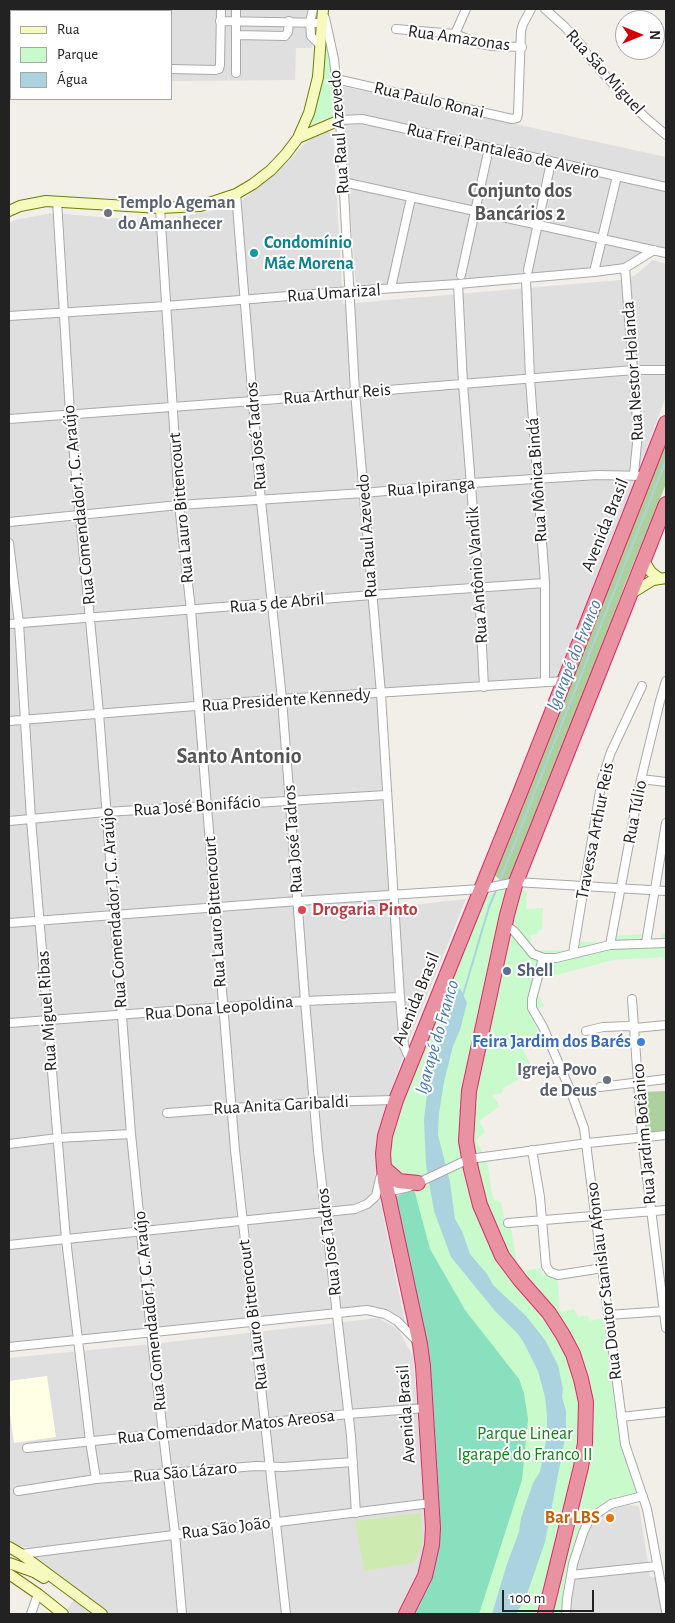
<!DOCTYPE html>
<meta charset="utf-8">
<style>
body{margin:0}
#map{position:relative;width:675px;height:1623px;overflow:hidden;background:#f2efe9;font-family:"Alegreya Sans",sans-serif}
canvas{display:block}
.frame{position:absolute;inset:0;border:10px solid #222;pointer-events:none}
.legend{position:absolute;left:10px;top:10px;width:162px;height:90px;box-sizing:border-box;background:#fff;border:1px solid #a7a7a7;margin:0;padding:6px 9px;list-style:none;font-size:15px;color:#222}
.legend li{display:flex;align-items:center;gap:10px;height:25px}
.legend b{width:25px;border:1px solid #a7a7a7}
.north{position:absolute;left:615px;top:10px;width:50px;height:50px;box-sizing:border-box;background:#fff;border:1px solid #a7a7a7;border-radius:50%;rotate:90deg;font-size:14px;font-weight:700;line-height:20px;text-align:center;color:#222}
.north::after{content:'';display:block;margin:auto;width:18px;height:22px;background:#d40000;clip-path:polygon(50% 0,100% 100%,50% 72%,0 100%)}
.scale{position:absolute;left:502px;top:1590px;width:92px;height:22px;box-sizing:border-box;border:2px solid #222;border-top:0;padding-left:6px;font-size:15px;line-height:18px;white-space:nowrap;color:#222;-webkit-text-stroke:4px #fff;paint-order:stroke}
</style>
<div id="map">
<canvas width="675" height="1623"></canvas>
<div class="frame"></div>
<ul class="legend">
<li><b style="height:6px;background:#f7fabf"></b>Rua</li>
<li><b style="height:14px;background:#c8facc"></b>Parque</li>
<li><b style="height:14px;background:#aad3df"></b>Água</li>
</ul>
<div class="north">N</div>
<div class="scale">100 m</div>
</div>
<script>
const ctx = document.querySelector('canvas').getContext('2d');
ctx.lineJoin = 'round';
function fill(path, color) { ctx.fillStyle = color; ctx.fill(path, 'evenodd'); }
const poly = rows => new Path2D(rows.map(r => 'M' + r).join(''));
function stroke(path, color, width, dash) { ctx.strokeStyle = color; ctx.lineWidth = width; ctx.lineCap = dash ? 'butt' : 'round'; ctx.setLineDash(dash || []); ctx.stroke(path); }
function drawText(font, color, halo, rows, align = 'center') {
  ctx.font = font + ' "Alegreya Sans",sans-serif'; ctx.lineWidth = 4; ctx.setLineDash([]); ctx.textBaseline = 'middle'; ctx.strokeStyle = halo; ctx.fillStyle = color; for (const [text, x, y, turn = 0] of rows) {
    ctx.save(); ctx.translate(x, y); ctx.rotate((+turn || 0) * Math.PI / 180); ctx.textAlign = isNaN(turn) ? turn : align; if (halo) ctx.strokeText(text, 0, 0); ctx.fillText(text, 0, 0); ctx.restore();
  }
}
fill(poly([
 [155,9,313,9,312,48,296,48,295,80,171,81,171,11,155,11],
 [341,86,666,157,666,251,650,247,624,269,356,289],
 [321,132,333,132,343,304,620,280,634,276,653,260,666,264,666,396,634,482,555,682,383,694,395,907,466,899,408,1043,384,1110,373,1190,381,1205,405,1322,372,1306,9,1345,9,223,15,220,52,213,150,221,169,219,225,208,240,202,289,161,304,144],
 [378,1318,398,1329,413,1356,417,1406,427,1542,424,1564,402,1614,67,1614,65,1612,77,1596,33,1559,32,1548,9,1545,9,1358,161,1343],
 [624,1505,639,1506,650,1576,666,1581,666,1614,569,1614,571,1584,583,1538,594,1521,607,1510]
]), '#e0dfdf');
fill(poly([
 [47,1376,56,1437,14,1443,9,1408,9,1381]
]), '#ffffe5');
fill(poly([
 [421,1513,423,1544,414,1563,364,1571,355,1521]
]), '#cdebb0');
fill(poly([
 [666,432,666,484,628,577,511,878,503,882,494,875],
 [666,1091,666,1133,646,1133,643,1092]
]), '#add19e');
fill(poly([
 [325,38,331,60,333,117,321,120,306,128],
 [511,888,527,891,526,909,543,908,542,930,538,931,538,934,530,935,532,951,568,950,576,941,605,943,614,936,642,934,643,940,661,943,662,934,666,934,666,960,664,960,663,957,613,960,541,979,533,986,544,1006,530,1012,539,1034,519,1043,534,1070,504,1088,502,1093,492,1095,500,1106,479,1121,485,1132,476,1140,487,1161,493,1199,501,1202,505,1224,510,1224,517,1263,524,1271,540,1268,543,1278,545,1271,547,1275,558,1281,559,1305,561,1312,574,1309,578,1317,588,1315,590,1321,603,1318,619,1439,638,1492,637,1494,608,1500,596,1507,582,1522,565,1580,562,1600,562,1614,410,1614,436,1505,393,1198,389,1152,396,1105,479,901,487,895]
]), '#c8facc');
fill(poly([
 [414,1189,430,1249,465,1310,519,1379,524,1393,528,1419,522,1480,479,1614,410,1614,437,1519,395,1197]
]), '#88e0be');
fill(poly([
 [460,988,467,1003,460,1030,453,1046,444,1082,439,1113,438,1135,450,1182,455,1219,462,1231,470,1254,487,1274,493,1285,526,1316,545,1340,558,1365,563,1389,562,1397,566,1411,566,1433,545,1542,526,1597,516,1614,492,1614,507,1564,519,1532,521,1518,533,1483,540,1472,547,1436,547,1415,545,1397,538,1371,524,1343,518,1334,495,1311,451,1257,434,1211,426,1165,424,1120,428,1085,432,1067,452,1003]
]), '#aad3df');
stroke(poly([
 [499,883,666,460],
 [463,995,489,907,497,888]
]), '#aad3df', 2);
const street = poly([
 [313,9,310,22,311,36,321,46],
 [545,9,565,27,582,46,591,60,627,99,645,117,666,135],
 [325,18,334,59,340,120,355,392,381,694,400,997,404,1046,411,1062],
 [220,21,322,23],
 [396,29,455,34,477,43,492,46,522,47],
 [455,34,466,9],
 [236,35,285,36,288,32,289,21],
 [171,69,215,70,219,69,220,65,221,9],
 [236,73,236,9],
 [336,79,512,119,517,118,518,114,521,31,523,24,531,9],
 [340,120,362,119,666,187],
 [343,182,666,253],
 [236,194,261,501,282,699,305,1001,318,1150,351,1436,356,1513],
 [57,201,70,413,99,713,131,1134,151,1332,175,1534,182,1614],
 [160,208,179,505,191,610,235,1150,286,1614],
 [625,268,638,433,634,474],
 [528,270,551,162],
 [594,272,617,176],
 [461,275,489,148],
 [526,278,530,379,545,583,545,682],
 [458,284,463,384,479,587,484,687],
 [391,288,411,198],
 [9,316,166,306,350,291,458,284,594,272,625,268,654,250],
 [9,419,253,401,634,370,666,370],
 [9,522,179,505,364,493,471,483,598,475,645,476],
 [9,543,19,623,31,819,66,1239,90,1441,96,1479],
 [9,624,372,595,545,583],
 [9,721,282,699,563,681],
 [641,779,666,782],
 [9,821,106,812,386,795],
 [9,923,298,901,481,889,516,882,666,891],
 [505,925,514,931,533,954,544,958,556,958,610,945,666,943],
 [646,943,666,823],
 [610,945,641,779,660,701,666,681],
 [573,953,602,779,611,752,642,686],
 [543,958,532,999,532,1008,543,1027,571,1092,584,1128,625,1444,647,1509,666,1611],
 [632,999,642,1138,666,1328],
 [9,1023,305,1001,400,997],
 [586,1031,603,1027,629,1026,635,1028,666,1025],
 [600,1087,666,1079],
 [167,1113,314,1102,396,1100],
 [9,1144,58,1138,131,1134],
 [532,1150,540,1197,546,1266,550,1272,558,1275,603,1268],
 [387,1192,409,1187,469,1159,588,1143,666,1135],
 [508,1223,666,1210],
 [9,1245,355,1209,367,1204,376,1196,380,1178],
 [608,1315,666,1311],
 [9,1347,367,1310,385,1314,397,1321,417,1341],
 [621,1417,666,1412],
 [27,1448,348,1414,426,1408],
 [18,1491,96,1479,256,1466,283,1467,353,1462],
 [21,1554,431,1503],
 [571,1575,657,1566],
 [31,1614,38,1594],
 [566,1614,567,1599,573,1564,583,1533,588,1522,595,1515,611,1504,643,1496]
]);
const secondary = poly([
 [298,138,340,120],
 [9,211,20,206,46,201,160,208,200,206,236,194,253,184,271,170,286,154,298,138,309,113,318,77,323,9],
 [644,561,651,572,659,578],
 [632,593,653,580,666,578],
 [9,1547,21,1554,102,1614],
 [9,1563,34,1572,44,1578],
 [9,1574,38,1594,63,1614]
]);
const highway = poly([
 [384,1168,399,1181,418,1183],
 [406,1614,425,1576,432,1545,433,1528,423,1366,420,1344,385,1181,383,1154,385,1136,396,1100,520,793,666,423],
 [545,1614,581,1467,585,1443,586,1402,581,1379,573,1354,563,1335,549,1313,520,1280,502,1256,480,1205,471,1169,466,1141,469,1091,507,915,516,882,666,504]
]);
stroke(street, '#a9a9a9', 10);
stroke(secondary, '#707d05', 12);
stroke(highway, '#dc2a67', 16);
stroke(street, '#fff', 8);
stroke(secondary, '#f7fabf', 10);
stroke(highway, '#e892a2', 14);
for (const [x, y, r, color] of [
 [108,213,5,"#6b7280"],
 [254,253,5,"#0f9aa8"],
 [302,910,5,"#e0444e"],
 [507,971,5,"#5c6f8a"],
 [641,1042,5,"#3f7fe0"],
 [607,1080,5,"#6b7280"],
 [610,1518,5,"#e8710a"]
]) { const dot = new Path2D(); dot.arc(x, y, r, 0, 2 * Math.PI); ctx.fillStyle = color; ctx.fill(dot); stroke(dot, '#fff', 2); }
drawText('18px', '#222', '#fff', [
 ["Rua Amazonas",459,38,8],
 ["Rua São Miguel",605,72,48],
 ["Rua Paulo Ronai",429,100,13],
 ["Rua Raul Azevedo",339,132,-94],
 ["Rua Frei Pantaleão de Aveiro",503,151,13],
 ["Rua Umarizal",334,293,-4],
 ["Rua Nestor Holanda",633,371,-94],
 ["Rua Arthur Reis",337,394,-5],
 ["Rua José Tadros",256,436,-95],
 ["Rua Mônica Bindá",537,480,-94],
 ["Rua Ipiranga",431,487,-5],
 ["Rua Comendador J. G. Araújo",79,505,-96],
 ["Rua Lauro Bittencourt",181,508,-95],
 ["Avenida Brasil",605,525,-68],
 ["Rua Raul Azevedo",367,536,-94],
 ["Rua Antônio Vandik",477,575,-94],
 ["Rua 5 de Abril",277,603,-5],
 ["Rua Presidente Kennedy",286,700,-4],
 ["Rua José Bonifácio",197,806,-4],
 ["Rua Túlio",635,812,-79],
 ["Travessa Arthur Reis",595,831,-79],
 ["Rua José Tadros",293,839,-94],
 ["Rua Comendador J. G. Araújo",114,908,-94],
 ["Rua Lauro Bittencourt",215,912,-94],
 ["Avenida Brasil",416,999,-68],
 ["Rua Dona Leopoldina",219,1008,-5],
 ["Rua Miguel Ribas",47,1011,-94],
 ["Rua Anita Garibaldi",281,1105,-3],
 ["Rua Jardim Botânico",644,1134,-95],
 ["Rua José Tadros",329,1242,-97],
 ["Rua Doutor Stanislau Afonso",604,1281,-97],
 ["Rua Comendador J. G. Araújo",150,1311,-96],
 ["Rua Lauro Bittencourt",253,1315,-97],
 ["Avenida Brasil",406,1414,-94],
 ["Rua Comendador Matos Areosa",226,1427,-6],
 ["Rua São Lázaro",185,1472,-5],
 ["Rua São João",226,1528,-7]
]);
drawText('bold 18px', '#5b616d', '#fff', [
 ["Templo Ageman",118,203],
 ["do Amanhecer",118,224],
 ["Igreja Povo",597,1070,"right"],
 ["de Deus",597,1091,"right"]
], 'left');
drawText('bold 18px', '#0d838f', '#fff', [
 ["Condomínio",264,243],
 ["Mãe Morena",264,264]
], 'left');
drawText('bold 18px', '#be3a42', '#fff', [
 ["Drogaria Pinto",312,910]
], 'left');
drawText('bold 18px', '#4e5e75', '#fff', [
 ["Shell",517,971]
], 'left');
drawText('bold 18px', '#366cbe', '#fff', [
 ["Feira Jardim dos Barés",631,1042]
], 'right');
drawText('18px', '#0c8416', '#fff', [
 ["Parque Linear",525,1434],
 ["Igarapé do Franco II",525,1455]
]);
drawText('bold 18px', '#c56008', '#fff', [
 ["Bar LBS",600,1518]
], 'right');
drawText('italic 19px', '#4a7aab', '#fff', [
 ["Igarapé do Franco",574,655,-68],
 ["Igarapé do Franco",437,1037,-74]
]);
drawText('bold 20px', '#555', '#fff', [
 ["Conjunto dos",520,191],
 ["Bancários 2",520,214]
]);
drawText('bold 22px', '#555', '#fff', [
 ["Santo Antonio",239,756]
]);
</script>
